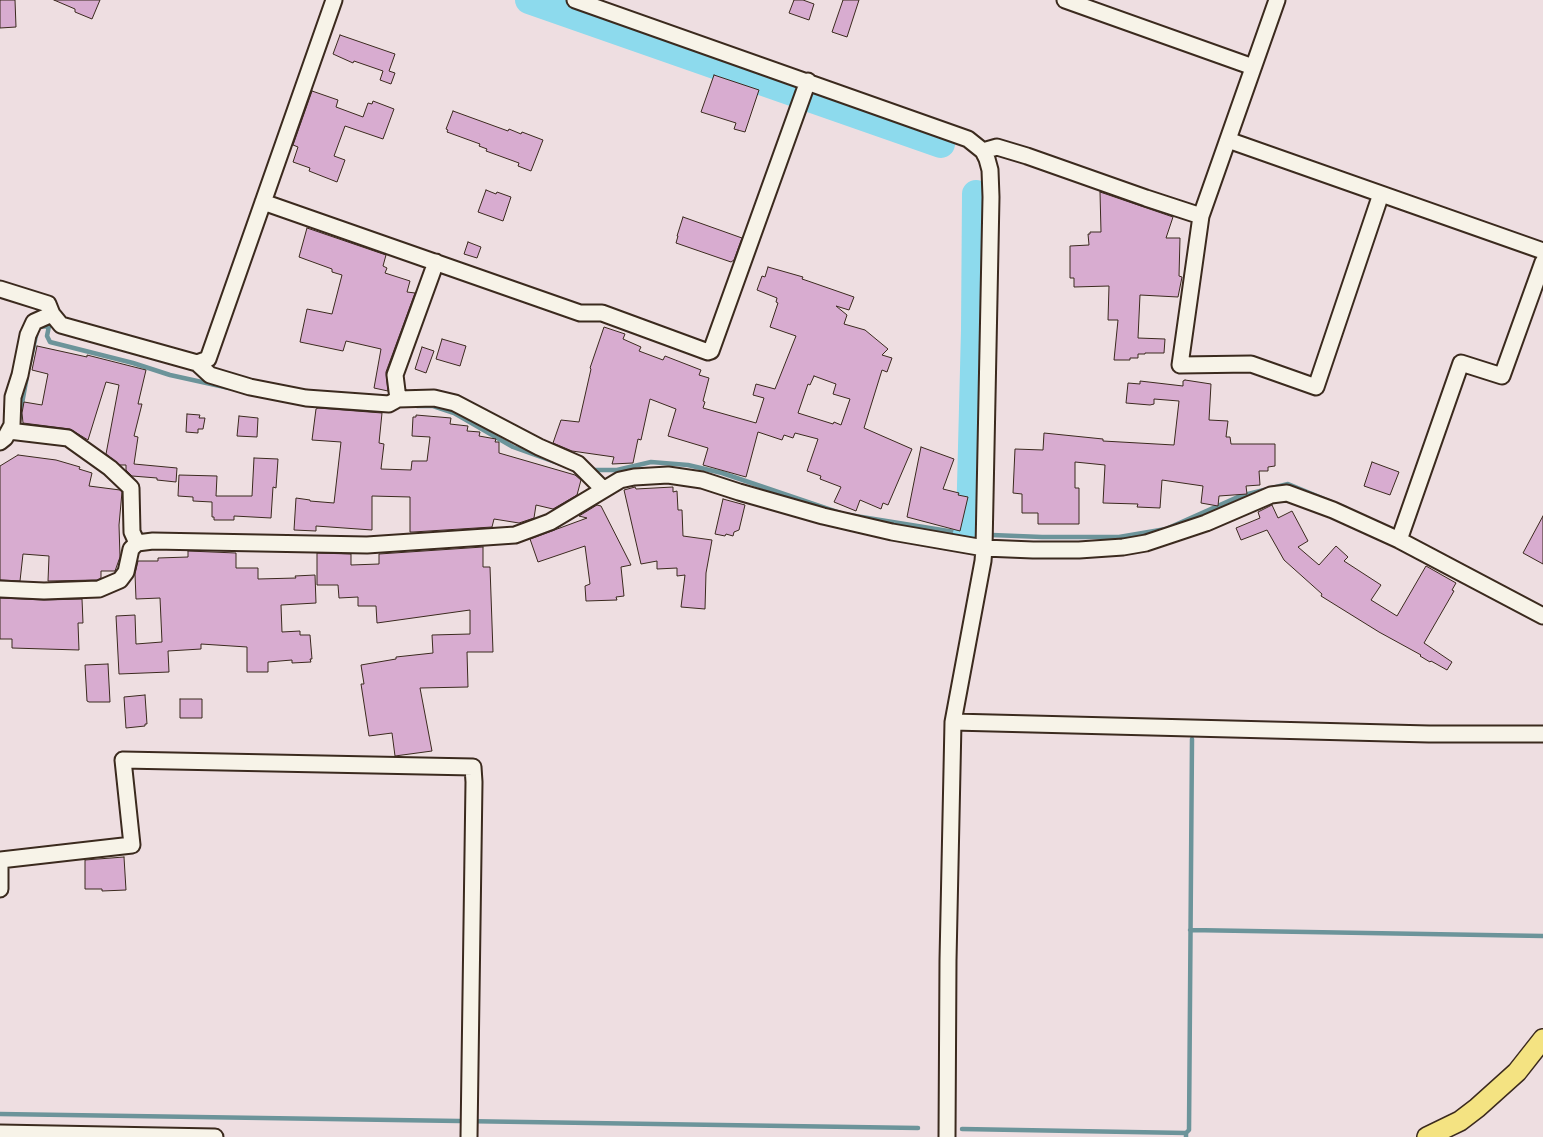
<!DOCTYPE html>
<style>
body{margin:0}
canvas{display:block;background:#eedee1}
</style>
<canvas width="1543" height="1137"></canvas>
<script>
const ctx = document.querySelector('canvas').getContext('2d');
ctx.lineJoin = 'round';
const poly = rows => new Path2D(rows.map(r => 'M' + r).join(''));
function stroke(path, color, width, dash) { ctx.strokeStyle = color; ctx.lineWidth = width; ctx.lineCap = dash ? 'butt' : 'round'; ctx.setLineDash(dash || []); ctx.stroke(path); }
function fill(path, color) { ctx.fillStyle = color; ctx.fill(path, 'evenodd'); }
stroke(poly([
 [29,366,38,327,49,326,47,336,50,342,133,363,170,375,229,388],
 [417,406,433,406,454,413,513,447,566,466],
 [19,420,27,376],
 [590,470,617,470,651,462,688,465,722,473,843,514,967,534,1042,537,1119,537,1166,529,1240,496,1288,484,1346,508],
 [1190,930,1543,936],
 [0,1114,918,1128],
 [962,1129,1186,1133],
 [1186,1137,1186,1133,1189,1130,1192,739]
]), '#6c949a', 4.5);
stroke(poly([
 [529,0,941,144],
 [967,534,970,524,975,330,976,194]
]), '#8ddaed', 28);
const building = poly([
 [0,0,15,0,16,27,0,28,0,0],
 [54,0,100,0,92,19,75,12,75,9,54,0],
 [794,0,803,0,814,4,809,20,789,13,794,0],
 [843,0,859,0,847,37,832,32,843,0],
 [340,35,395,54,389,71,395,73,391,84,380,80,383,71,354,61,353,63,333,54,340,35],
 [714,75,759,90,745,132,734,129,736,123,701,112,714,75],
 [312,91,338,100,336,107,363,117,368,103,372,104,373,101,394,109,383,139,345,126,334,156,345,160,337,182,309,171,310,168,293,162,298,147,293,145,312,91],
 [453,111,508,131,509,129,521,134,522,132,543,140,531,171,518,166,519,163,486,151,487,149,479,146,480,144,447,132,448,130,446,129,453,111],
 [486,190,496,194,497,192,511,197,503,221,478,212,486,190],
 [1100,192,1173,217,1166,238,1180,238,1179,276,1182,277,1178,297,1140,295,1138,338,1165,339,1164,353,1145,353,1145,354,1138,354,1138,358,1130,358,1130,360,1114,360,1118,320,1108,320,1109,286,1074,287,1074,278,1070,278,1070,246,1089,245,1088,234,1090,234,1090,232,1101,232,1100,192],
 [683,217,742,238,734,260,731,262,676,243,678,236,677,236,683,217],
 [307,228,386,255,383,266,387,268,385,273,410,281,407,292,415,293,386,372,388,391,374,388,381,349,346,341,343,351,300,342,307,309,332,314,342,275,332,272,332,269,299,257,307,228],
 [468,242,481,247,477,258,464,254,468,242],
 [768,267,803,277,802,279,808,281,854,297,849,310,836,306,847,315,844,324,865,330,888,349,882,355,892,358,887,372,882,370,864,428,912,449,888,505,883,503,881,509,860,500,856,511,834,502,841,487,820,479,821,476,807,471,818,439,795,433,793,438,784,435,782,440,758,432,746,477,703,465,708,448,668,436,676,409,650,399,641,440,638,439,633,463,612,464,614,457,572,451,553,443,561,420,579,422,591,369,590,368,604,327,625,334,623,339,641,347,639,351,663,360,665,356,701,370,699,375,709,378,703,401,705,402,703,408,756,423,764,398,753,395,756,384,775,389,796,336,770,327,778,303,776,302,777,298,757,290,762,276,765,277,768,267],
 [814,376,836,384,833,394,850,399,841,425,834,422,833,424,798,413,808,384,810,385,814,376],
 [442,339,466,346,460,366,436,359,442,339],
 [37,346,87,357,87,355,146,370,138,404,142,404,134,436,138,437,134,464,177,468,176,482,157,480,157,478,132,476,126,470,126,465,120,465,106,454,119,385,106,382,88,440,70,429,23,423,22,413,24,402,42,405,47,379,48,374,32,370,37,346],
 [422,347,434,351,426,373,415,369,422,347],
 [1185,380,1211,384,1209,420,1228,421,1226,437,1230,437,1231,444,1275,444,1275,466,1268,467,1268,471,1259,471,1260,485,1246,486,1247,494,1219,496,1218,506,1201,503,1203,486,1162,480,1160,508,1137,507,1138,504,1103,503,1105,465,1075,462,1075,488,1079,488,1079,524,1038,524,1038,513,1022,513,1022,494,1013,493,1015,449,1043,450,1044,433,1103,439,1103,441,1174,445,1179,401,1154,399,1154,404,1150,405,1126,403,1128,383,1140,384,1140,381,1183,386,1183,381,1185,380],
 [318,408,382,413,379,443,384,444,381,469,411,470,412,461,427,461,430,437,412,436,413,417,416,417,416,415,451,418,450,424,468,426,467,431,480,432,479,436,496,439,495,442,499,442,499,453,575,475,581,480,577,495,553,509,536,505,534,518,519,523,494,519,492,527,413,532,410,532,410,497,372,496,372,530,316,526,316,531,294,530,296,498,310,500,310,501,334,503,341,442,312,440,316,409,318,408],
 [187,414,200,415,199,418,205,418,203,429,198,429,198,433,186,432,187,414],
 [239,416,258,418,257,437,237,436,239,416],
 [921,447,954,459,943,489,959,493,958,495,968,497,960,531,907,517,921,447],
 [18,455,56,460,80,467,79,469,92,473,89,486,120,490,122,492,119,525,120,557,115,571,101,571,101,578,97,580,48,581,49,556,23,554,20,581,0,580,0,466,18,455],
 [254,458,278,459,276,488,273,487,271,518,234,516,234,520,214,520,214,517,212,517,212,502,193,501,193,497,178,496,179,475,217,476,216,496,252,496,254,458],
 [1372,462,1399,472,1390,495,1364,486,1372,462],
 [635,487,636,489,673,487,673,492,677,491,678,510,682,510,683,536,712,540,706,573,705,609,681,607,685,575,677,576,677,568,657,569,657,561,641,564,624,490,635,487],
 [723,499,745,505,739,530,734,532,733,536,726,534,725,536,715,534,723,499],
 [597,505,601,506,631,565,621,567,624,596,616,597,617,600,586,601,585,586,590,584,585,546,538,562,530,539,587,518,579,516,597,505],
 [1272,505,1278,518,1292,511,1308,541,1298,547,1319,565,1336,546,1348,557,1344,561,1381,585,1371,600,1397,616,1426,566,1456,583,1452,590,1454,591,1424,643,1452,662,1447,670,1431,661,1430,662,1420,656,1421,655,1379,632,1321,596,1322,594,1284,560,1267,530,1241,540,1236,528,1260,518,1258,512,1272,505],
 [1543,516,1543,564,1523,553,1543,516],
 [483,547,483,567,490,567,493,652,467,652,468,687,420,688,432,751,395,756,392,733,369,736,361,684,364,684,361,665,396,659,396,657,433,653,432,635,470,634,470,610,377,623,376,606,358,606,358,597,339,598,338,585,317,585,317,553,351,554,351,565,379,564,379,554,483,547],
 [188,551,236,553,236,568,258,568,258,579,296,578,295,576,315,575,316,603,281,605,282,632,300,631,300,635,310,635,312,659,310,659,311,662,292,663,292,660,268,662,268,672,247,672,247,647,201,644,201,649,168,651,169,672,119,674,116,616,135,615,136,644,162,642,160,598,136,599,135,574,138,561,158,561,158,558,188,557,188,551],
 [0,598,44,600,82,599,83,623,78,623,79,650,12,648,12,639,0,639,0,598],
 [108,664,110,702,89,702,87,701,85,665,108,664],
 [145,695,147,724,145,724,145,726,126,728,124,697,145,695],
 [180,699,202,699,202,718,180,718,180,699],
 [124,857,126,890,102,891,102,889,85,889,85,860,124,857]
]);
fill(building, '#d8acd0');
stroke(building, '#3b2a1e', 1);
const minor = poly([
 [575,0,968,139,983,151,987,159,990,170,991,197,984,548,983,561,953,722,948,960,947,1137],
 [1065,0,1253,67],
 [1228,140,1543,251],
 [983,151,997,147,1027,156,1146,198,1201,216,1277,0],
 [263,202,580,313,602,313,708,352,711,351,808,81],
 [1201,216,1180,365,1251,364,1316,387,1381,194],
 [0,289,48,304,52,314,61,325,197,363,208,359,334,0],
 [197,363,210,375,250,387,306,398,389,404,398,399,434,398,455,403,539,447,578,464,603,489],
 [398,399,395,375,436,262],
 [9,431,68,438,110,468,131,488,132,532,137,543],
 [0,442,5,438,12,425,13,397,20,375,28,335,34,322,52,314],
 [1399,540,1461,363,1502,376,1543,262],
 [0,589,44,591,99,589,120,580,126,572,131,549,137,543,153,541,367,545,515,535,550,522,620,480,634,477,668,475,702,480,739,492,823,516,892,532,984,548,1033,550,1079,550,1123,547,1146,543,1206,523,1271,495,1287,493,1333,510,1399,540,1543,616],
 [953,722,1429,734,1543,734],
 [0,860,132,845,123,760,473,767,474,782,469,1137],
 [0,889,0,860],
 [0,1133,215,1137]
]);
const major = poly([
 [1427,1137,1460,1121,1477,1108,1517,1072,1543,1039]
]);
stroke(minor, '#3b2a1e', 19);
stroke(major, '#3b2a1e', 22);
stroke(minor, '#f7f3e8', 15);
stroke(major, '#f4e382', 19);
</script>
